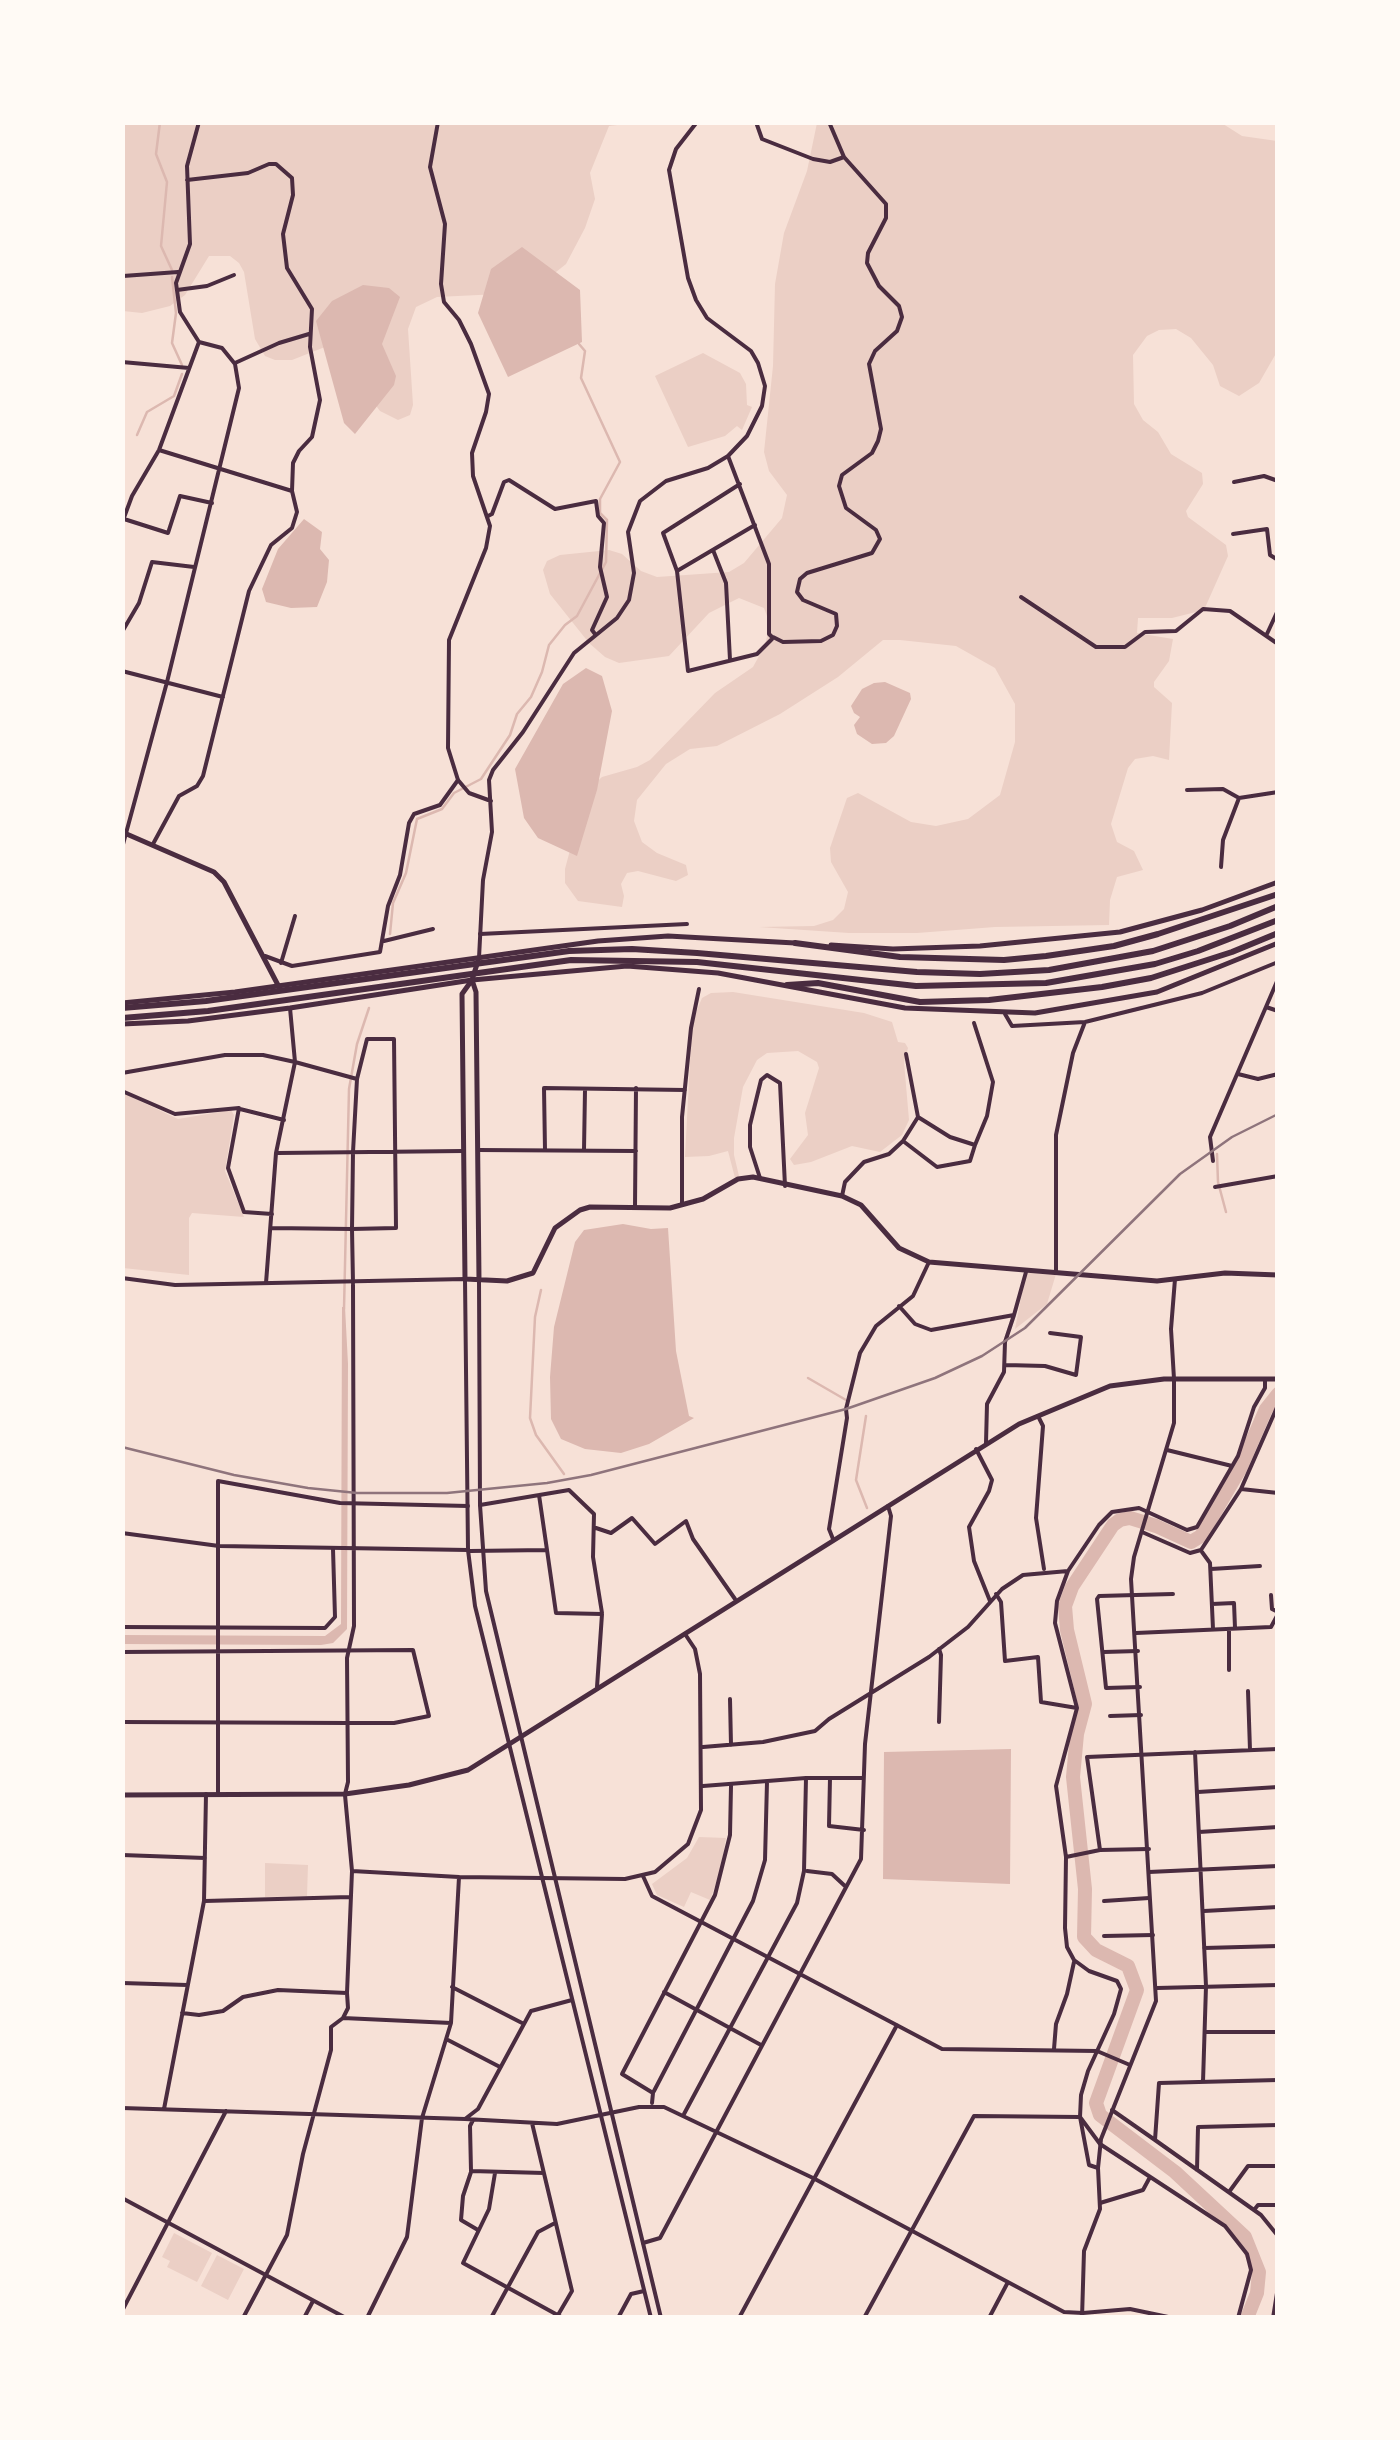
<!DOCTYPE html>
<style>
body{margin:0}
#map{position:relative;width:1400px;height:2440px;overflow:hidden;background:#f7e1d7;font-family:Manrope,sans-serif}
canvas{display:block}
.frame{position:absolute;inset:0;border:125px solid #fffaf5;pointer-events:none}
</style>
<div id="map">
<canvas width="1400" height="2440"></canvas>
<div class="frame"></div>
</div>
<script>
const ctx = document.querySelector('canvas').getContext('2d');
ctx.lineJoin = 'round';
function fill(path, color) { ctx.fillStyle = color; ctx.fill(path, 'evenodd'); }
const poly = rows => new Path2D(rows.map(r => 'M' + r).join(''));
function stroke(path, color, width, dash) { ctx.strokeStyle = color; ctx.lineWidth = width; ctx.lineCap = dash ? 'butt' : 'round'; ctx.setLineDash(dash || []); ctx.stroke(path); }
fill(poly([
 [1220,122,1242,136,1277,141,1278,350,1259,383,1239,396,1220,386,1213,365,1191,338,1176,329,1159,330,1147,336,1133,355,1134,404,1143,420,1158,432,1171,454,1202,473,1203,484,1186,511,1188,517,1226,545,1228,556,1204,610,1172,618,1138,618,1137,633,1173,639,1169,661,1154,682,1154,687,1172,703,1169,760,1153,756,1135,759,1128,768,1111,824,1117,842,1134,851,1143,870,1117,877,1110,900,1109,925,995,927,917,933,849,933,759,927,814,926,833,920,844,909,848,892,831,862,830,848,847,798,858,793,911,822,936,826,968,819,1000,795,1015,742,1015,704,995,668,956,646,900,640,883,640,838,677,780,714,717,746,690,749,666,764,637,800,634,821,642,842,657,853,686,865,688,875,676,881,638,871,627,873,621,884,624,896,622,907,578,901,565,883,565,869,582,805,592,786,602,777,637,767,650,760,715,693,753,667,765,645,770,624,764,608,739,598,709,613,669,656,619,663,605,657,589,643,550,594,543,570,547,561,560,555,609,550,622,554,641,571,657,577,729,572,744,563,782,518,787,495,769,471,764,452,773,366,775,284,784,233,807,171,817,123],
 [122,123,633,123,609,126,590,173,595,199,585,228,566,264,556,272,499,294,437,297,416,307,408,329,413,405,410,415,398,420,380,411,330,345,292,360,275,360,265,356,255,339,244,272,239,263,230,256,209,256,185,295,170,306,142,313,123,311],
 [703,353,740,373,746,384,747,405,752,407,742,430,737,426,725,436,688,447,655,376],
 [733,992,864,1013,892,1022,898,1042,905,1043,908,1048,904,1062,909,1120,902,1135,880,1152,852,1146,811,1162,794,1165,790,1159,808,1135,805,1113,819,1068,817,1062,798,1051,767,1053,757,1060,743,1087,734,1138,734,1155,739,1176,735,1178,728,1151,709,1156,685,1157,692,1022,702,998,711,993],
 [123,1093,178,1119,231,1110,234,1115,225,1171,244,1217,192,1213,189,1218,189,1275,123,1268],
 [1026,1272,1056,1274,1047,1304,1015,1329],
 [699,1837,726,1838,720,1872,710,1900,691,1892,684,1907,657,1895,652,1884,687,1858],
 [265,1863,308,1865,307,1896,265,1897],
 [174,2233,212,2253,197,2282,167,2267,170,2261,162,2257],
 [217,2255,244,2269,228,2300,201,2286]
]), '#ebcfc5');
fill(poly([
 [522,247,580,290,582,342,508,377,478,313,491,269],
 [363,285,389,288,400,297,382,344,396,376,394,385,355,434,344,423,316,321,332,301],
 [304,519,322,532,320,549,329,560,327,582,317,607,291,608,266,602,262,589,278,549],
 [586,668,602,676,612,711,597,790,577,856,538,838,524,818,515,769,563,684],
 [885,682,910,693,911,699,894,736,886,743,872,744,857,734,854,725,860,717,854,713,851,706,862,689,874,683],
 [623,1224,651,1229,668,1228,676,1351,689,1416,694,1418,649,1444,621,1453,585,1449,561,1439,551,1419,550,1377,554,1327,575,1242,584,1230],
 [342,1307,345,1307,348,1364,347,1629,333,1643,321,1645,123,1644,123,1635,325,1636,341,1624],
 [1011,1749,1010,1884,883,1879,884,1752]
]), '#dcb8b0');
stroke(poly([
 [160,122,156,154,167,182,161,246,172,270],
 [172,277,176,313,172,343,182,365],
 [137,435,147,412,174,396,182,374],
 [390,934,393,903,406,873,417,819,442,809,454,793,481,779,510,735,517,714,531,697,542,672,549,645,565,625,577,616,606,562,607,520,600,513,600,499,620,462,581,378,585,351,579,344],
 [1217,1154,1218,1182,1226,1212],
 [541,1290,535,1317,530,1418,536,1435,564,1474],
 [344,1309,349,1089,357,1044,369,1008],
 [808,1378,846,1400],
 [866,1416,856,1480,867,1508]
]), '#dcb8b0', 2.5);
stroke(poly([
 [1247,2318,1257,2293,1259,2272,1245,2237,1175,2172,1100,2115,1096,2103,1137,1990,1128,1966,1096,1950,1084,1937,1085,1889,1073,1777,1077,1734,1085,1704,1067,1630,1065,1606,1072,1587,1113,1525,1120,1520,1130,1518,1156,1526,1191,1542,1201,1536,1240,1469,1266,1409,1278,1394]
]), '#dcb8b0', 14);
stroke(poly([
 [756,122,762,139,813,159,830,162,844,157],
 [177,290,207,286,234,275],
 [122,300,123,276,178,272],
 [122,362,189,368],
 [235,363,279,343,309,334],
 [159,450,292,491],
 [728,456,769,564,769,634,772,637],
 [1234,482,1264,476,1278,481],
 [740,484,663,533,677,571,688,671,757,654,772,639],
 [488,516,492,514,504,482,509,480,555,509,596,501,598,516,604,523,600,567,607,597,592,630,595,634],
 [124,519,168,533,180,496,212,503],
 [122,523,132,496,159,450,199,342,180,312,176,283,190,244,187,166,199,122],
 [1233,534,1267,529,1270,555,1278,560],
 [713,550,726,583,730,660],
 [677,571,755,525],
 [1021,597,1096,647,1125,647,1145,632,1176,631,1203,609,1230,611,1278,644],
 [122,632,139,603,152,562,194,567],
 [1266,636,1278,610],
 [773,637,783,642,821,641,833,635,837,626,836,614,803,600,797,592,800,579,807,573,872,553,880,539,876,530,846,508,839,486,842,475,872,453,878,441,881,429,869,364,875,351,897,331,902,317,899,306,879,286,867,263,868,253,886,218,886,204,844,157,829,122],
 [122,671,223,697],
 [1187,790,1223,789,1239,798],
 [153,844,179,796,197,786,203,776,249,591,271,545,292,528,297,512,292,491,293,463,299,451,312,437,320,400,310,347,312,309,287,268,283,234,293,195,292,178,276,164,269,164,248,173,187,180],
 [122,848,167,682,239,388,235,364,222,348,199,342],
 [1221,867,1223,840,1239,798,1278,792],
 [480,934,687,924],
 [384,941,433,929],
 [265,956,292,966,380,952,388,906,400,875,409,823,414,814,440,805,458,780],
 [281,963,295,916],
 [1266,1007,1278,1011],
 [1005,1014,1012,1026,1085,1022,1202,993,1278,962],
 [974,1023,993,1082,987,1116,975,1145],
 [122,1073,225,1055,263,1055,295,1062,290,1008],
 [1238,1074,1258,1079,1278,1074],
 [122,1091,175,1114,239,1108,228,1168,244,1212,272,1214],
 [240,1109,284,1120],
 [903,1141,937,1167,970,1161,975,1145,950,1137,918,1117],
 [478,1150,636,1151],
 [545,1150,544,1088,685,1090],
 [584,1150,585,1090],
 [278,1153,463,1151],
 [1213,1161,1210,1137,1278,979],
 [760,1178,750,1147,750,1125,761,1080,767,1075,780,1083,785,1186],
 [1215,1187,1278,1176],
 [842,1196,845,1182,864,1162,889,1154,903,1141,918,1117,906,1054],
 [682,1205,682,1117,691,1028,699,989],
 [635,1207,636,1088],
 [271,1228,352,1229,396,1228,394,1039,367,1039,357,1079,353,1152,352,1229,353,1283],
 [1056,1273,1056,1135,1073,1053,1085,1022],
 [266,1283,276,1153,295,1062,357,1079],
 [899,1306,915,1324,931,1330,1014,1315,1026,1272],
 [1006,1365,1045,1366,1076,1375,1081,1337,1050,1333],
 [1174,1379,1171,1329,1175,1279],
 [1038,1416,1043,1426,1036,1518,1044,1569],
 [986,1443,987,1404,1004,1372,1005,1342,1014,1315],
 [976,1449,992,1480,989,1491,969,1527,974,1561,990,1601],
 [1167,1450,1232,1466],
 [1241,1489,1278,1493],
 [539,1495,547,1550],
 [480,1505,569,1490,594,1514,593,1557,602,1613],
 [596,1528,611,1533,632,1518,655,1544,686,1521,693,1539,735,1599],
 [1142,1532,1190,1553,1201,1550,1241,1489,1278,1405],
 [833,1539,829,1529,847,1418,846,1409,860,1353,876,1326,913,1296,929,1262],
 [470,1551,547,1550,556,1613,602,1614,597,1687],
 [1202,1552,1210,1563,1213,1629],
 [1211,1569,1260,1566],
 [1068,1571,1057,1601,1055,1623,1077,1708,1056,1786,1066,1857,1065,1928,1067,1947,1074,1960,1089,1971,1117,1981,1121,1989,1114,2014,1088,2071,1081,2095,1080,2117,1100,2144,1225,2226,1247,2254,1251,2270,1238,2318],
 [996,1594,1001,1602,1005,1661,1038,1657,1041,1702,1077,1708],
 [1271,1595,1272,1609,1278,1612],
 [1212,1604,1234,1603,1235,1628],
 [122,1627,325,1628,335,1617,333,1549],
 [1229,1629,1229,1670],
 [1136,1633,1271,1627,1278,1614],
 [939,1649,941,1655,939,1722],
 [122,1652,413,1650,429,1716,394,1723,348,1723],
 [1104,1652,1138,1651],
 [1140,1687,1106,1688,1097,1599,1099,1596,1173,1594],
 [1248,1691,1250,1750],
 [730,1699,731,1745],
 [1110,1716,1141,1715],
 [703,1747,763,1742,815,1731,829,1719,929,1657,968,1627,1002,1589,1023,1575,1068,1571,1099,1525,1112,1512,1139,1508,1187,1530,1197,1527,1238,1456,1254,1407,1265,1388,1265,1379],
 [1195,1752,1206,1986,1203,2082],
 [830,1778,829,1826,864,1830],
 [703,1786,806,1778,863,1778],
 [1198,1792,1278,1787],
 [218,1794,218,1481,340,1503,468,1506],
 [345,1795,352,1871,459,1877,625,1879,655,1872,688,1844,701,1810,700,1674,695,1649,685,1634],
 [1199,1832,1278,1827],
 [1149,1849,1100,1850,1087,1757,1278,1749],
 [122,1855,205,1858],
 [1066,1857,1100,1850],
 [807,1871,832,1874,846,1887],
 [1149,1872,1278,1866],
 [643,1876,652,1896,942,2049,1097,2051,1130,2065],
 [205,1901,350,1897],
 [1104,1901,1149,1898],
 [1204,1911,1278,1907],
 [1104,1936,1153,1935],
 [1204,1948,1278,1946],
 [122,1983,187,1985],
 [452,1987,524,2024],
 [1157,1988,1278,1985],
 [664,1992,761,2045],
 [182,2013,199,2015,223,2011,243,1997,278,1990,347,1993,352,1871],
 [343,2018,451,2023],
 [1205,2032,1278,2032],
 [448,2040,500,2067],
 [1054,2049,1056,2024,1067,1994,1074,1962],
 [1278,2080,1159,2083,1155,2140,1261,2215,1278,2236],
 [654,2091,753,1901,765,1860,767,1782],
 [652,2103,653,2093,622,2074,715,1895,730,1835,731,1786],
 [122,2108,465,2119,478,2109,531,2011,572,2000],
 [164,2109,204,1901,206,1794],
 [1112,2110,1155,2140],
 [684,2114,797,1903,804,1871,806,1778],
 [465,2119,557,2124,639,2107,664,2107,813,2178,1064,2312,1083,2313,1130,2309,1173,2318],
 [473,2120,470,2126,471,2171,544,2173],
 [532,2123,572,2291,558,2315],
 [1197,2170,1198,2127,1278,2125],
 [471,2172,463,2196,461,2220,478,2230],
 [495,2173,489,2209,463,2263,563,2318],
 [1229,2192,1248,2166,1278,2166],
 [1100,2203,1143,2190,1150,2177],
 [1254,2210,1258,2205,1278,2205],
 [643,2243,660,2238,861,1859,865,1744,891,1516,888,1506],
 [122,2311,226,2111],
 [243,2318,287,2235,303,2154,331,2050,331,2027,343,2018,348,2008,347,1993],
 [304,2318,313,2301],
 [367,2318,407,2237,422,2118,451,2023,459,1877],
 [491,2318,538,2232,555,2223],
 [618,2318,631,2294,644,2291],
 [739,2318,897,2025],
 [864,2318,974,2116,1080,2117,1089,2165,1098,2168],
 [989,2318,1008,2282],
 [1273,2318,1277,2293]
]), '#4a2c40', 4);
stroke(poly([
 [438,122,430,167,445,224,441,284,444,302,459,320,471,344,489,394,486,412,472,453,473,476,490,526,486,548,449,640,448,748,458,780,469,793,491,801],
 [479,958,483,880,492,832,489,780,493,770,523,732,574,653,617,618,629,600,634,573,628,532,640,501,666,481,708,468,728,456,747,436,762,406,765,386,758,363,751,351,707,318,696,300,688,278,669,170,676,149,697,122],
 [122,1278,175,1285,465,1279,468,1550,475,1606,651,2318],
 [479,1280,480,1505,486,1591,661,2318],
 [122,1533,219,1546,468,1550],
 [122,1722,348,1723],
 [345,1794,348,1782,347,1658,354,1626,353,1285],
 [122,2198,346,2318],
 [1082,2318,1084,2251,1100,2209,1098,2168,1101,2139,1156,2001,1131,1579,1134,1557,1174,1423,1174,1379]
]), '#4a2c40', 4);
stroke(poly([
 [122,832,214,872,224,882,279,987],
 [478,961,472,980,462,994,465,1279,507,1281,533,1273,555,1228,580,1210,590,1207,670,1208,703,1199,738,1179,753,1177,842,1196,861,1205,899,1248,929,1262,1157,1281,1225,1273,1278,1275],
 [472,980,476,992,479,1280]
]), '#4a2c40', 5);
stroke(poly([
 [831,945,893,949,980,946,1120,932,1202,910,1278,882],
 [122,1003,235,992,598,941,668,936,795,943],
 [122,1024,188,1021,290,1008,472,980,627,966,718,973,905,1008,1035,1013,1157,992,1278,943],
 [122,1795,345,1794,409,1785,468,1770,1019,1424,1110,1386,1164,1379,1278,1379]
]), '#4a2c40', 5);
stroke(poly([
 [795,943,900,957,1004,960,1046,956,1114,946,1158,934,1278,894],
 [787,985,818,983,920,1002,989,1000,1102,987,1151,978,1232,952,1278,933],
 [122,1008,206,1001,569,951,632,949,697,953,917,972,980,974,1049,970,1153,951,1230,926,1278,906],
 [122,1018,208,1011,571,960,697,962,916,986,1046,983,1155,964,1198,951,1278,920]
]), '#4a2c40', 6);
stroke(poly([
 [122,1447,234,1475,308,1488,357,1493,447,1493,547,1483,591,1475,846,1409,935,1378,982,1356,1025,1328,1180,1174,1232,1137,1278,1114]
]), '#8f747c', 2.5);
</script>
